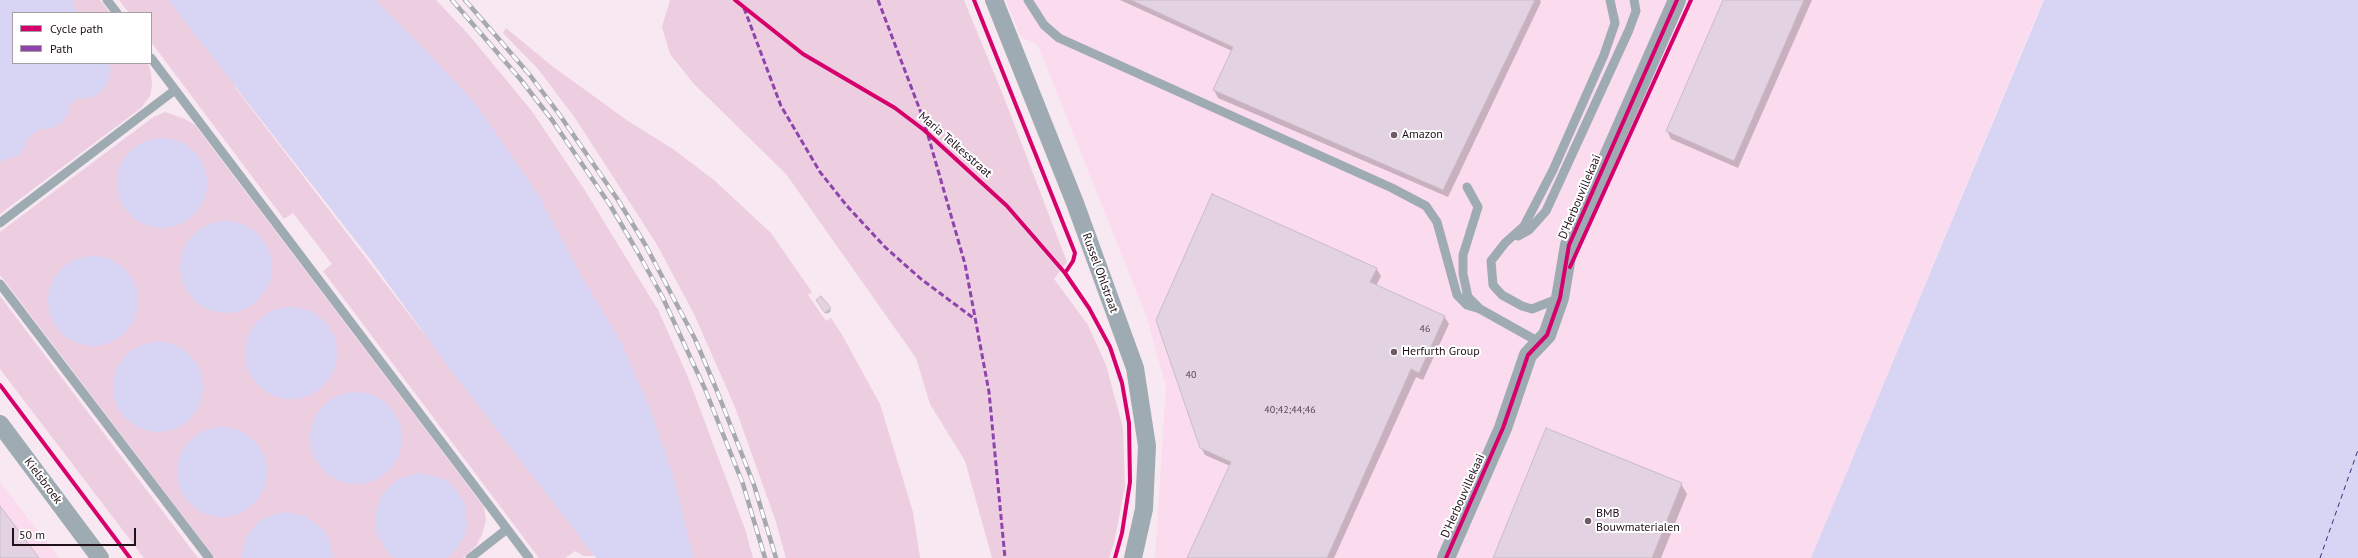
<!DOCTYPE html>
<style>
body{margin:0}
#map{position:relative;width:2358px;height:558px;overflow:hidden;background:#f8e8f1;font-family:"PT Sans",sans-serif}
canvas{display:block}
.legend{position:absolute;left:12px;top:12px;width:140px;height:52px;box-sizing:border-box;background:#fff;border:1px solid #a6a0a4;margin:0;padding:5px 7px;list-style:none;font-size:12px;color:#21111b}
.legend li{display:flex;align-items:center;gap:8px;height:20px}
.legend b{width:20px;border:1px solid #a6a0a4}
.scale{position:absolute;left:12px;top:528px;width:124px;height:18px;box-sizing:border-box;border:2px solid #21111b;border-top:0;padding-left:5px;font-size:12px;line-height:14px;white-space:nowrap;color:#21111b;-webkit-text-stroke:3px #fff;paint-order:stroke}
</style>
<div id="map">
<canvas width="2358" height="558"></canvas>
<ul class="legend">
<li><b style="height:5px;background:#d6006c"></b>Cycle path</li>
<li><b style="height:5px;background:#8e44ad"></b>Path</li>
</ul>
<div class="scale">50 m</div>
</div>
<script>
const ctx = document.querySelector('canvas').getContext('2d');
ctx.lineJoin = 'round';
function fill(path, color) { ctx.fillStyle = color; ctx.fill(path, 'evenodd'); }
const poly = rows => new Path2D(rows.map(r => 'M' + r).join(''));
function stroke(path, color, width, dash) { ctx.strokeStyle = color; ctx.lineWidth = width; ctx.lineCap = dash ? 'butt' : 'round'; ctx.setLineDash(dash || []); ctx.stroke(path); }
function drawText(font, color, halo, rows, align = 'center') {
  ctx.font = font + ' "PT Sans",sans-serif'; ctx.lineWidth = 4; ctx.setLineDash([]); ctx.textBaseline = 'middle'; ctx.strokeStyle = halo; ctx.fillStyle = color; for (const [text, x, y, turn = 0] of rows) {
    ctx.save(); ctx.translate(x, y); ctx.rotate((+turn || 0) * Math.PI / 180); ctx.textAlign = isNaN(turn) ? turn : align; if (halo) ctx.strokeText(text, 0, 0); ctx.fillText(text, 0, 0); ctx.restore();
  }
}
fill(poly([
 [1006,0,2043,0,1811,558,1155,558,1166,386,1146,315,1038,45,1021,37],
 [0,482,59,558,0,558]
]), '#fbdcee');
fill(poly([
 [0,0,100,0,110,13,13,13,13,63,148,63,151,73,152,86,150,96,141,108,0,214],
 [119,0,208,0,594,556,584,556,575,551,565,558,539,558,323,271,332,264,293,213,284,219,151,42,151,13,129,13],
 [234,85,371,260,434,347,234,86],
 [344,0,436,0,469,35,531,110,584,189,658,310,688,377,745,529,753,558,687,558],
 [670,0,964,0,1003,95,1067,262,1054,279,1088,325,1106,365,1123,428,1125,486,1114,543,1109,558,992,558,965,461,930,404,916,358,786,174,694,84,670,54,662,27],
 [506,28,552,66,628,121,673,149,714,180,771,233,812,292,808,295,826,321,831,318,841,333,880,404,913,512,920,558,786,558,776,522,735,407,694,314,656,243,575,118,538,69,503,33],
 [165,112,185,119,195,125,484,507,486,520,482,535,476,546,463,558,215,558,0,275,0,232,152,118],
 [0,296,198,558,144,558,0,369]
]), '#eccee0');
fill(poly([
 [0,0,75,0,71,3,78,13,13,13,13,63,109,63,111,71,107,84,100,93,90,98,79,98,69,105,67,116,60,124,49,129,40,129,29,137,21,154,0,162],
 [168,0,375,0,427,52,476,104,539,196,579,272,620,340,649,406,674,478,693,558,596,558,450,369,371,260],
 [2044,0,2358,0,2358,558,1811,558],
 '117 183a45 45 0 1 1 90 0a45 45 0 1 1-90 0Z',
 '180 267a46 46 0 1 1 92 0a46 46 0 1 1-92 0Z',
 '48 301a45 45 0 1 1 90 0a45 45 0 1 1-90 0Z',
 '245 353a46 46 0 1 1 92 0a46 46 0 1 1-92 0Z',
 '113 387a45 45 0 1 1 90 0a45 45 0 1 1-90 0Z',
 '310 438a46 46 0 1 1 92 0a46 46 0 1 1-92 0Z',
 '177 472a45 45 0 1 1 90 0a45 45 0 1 1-90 0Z',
 [419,473,438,477,449,482,458,492,465,504,467,525,464,537,458,547,447,558,394,558,386,550,376,532,375,513,382,494,399,479],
 [285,512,303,515,322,528,329,540,333,558,241,558,246,537,257,523,267,517]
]), '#d7d4f4');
fill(poly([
 [1120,0,1540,0,1541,2,1448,197,1218,98,1214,90,1232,51],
 [1724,0,1812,0,1738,168,1671,139,1667,131],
 [1376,268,1381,276,1376,286,1444,316,1449,324,1423,380,1416,377,1334,558,1188,558,1230,466,1205,455,1201,447],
 [819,302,830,309,831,311,827,314],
 [1681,484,1687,494,1661,558,1494,558]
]), '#0003');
stroke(poly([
 [2320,558,2358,450]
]), '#35307c', 1, [5, 4]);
const building = poly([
 [1131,0,1535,0,1443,190,1213,90,1233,47,1131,0],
 [1723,0,1804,0,1734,161,1666,131,1723,0],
 [1212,194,1377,268,1370,282,1445,316,1419,373,1411,369,1327,558,1187,558,1231,462,1200,448,1156,320,1212,194],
 [821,296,831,308,825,313,816,300,821,296],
 [1546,428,1682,483,1652,558,1493,558,1546,428],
 [0,506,39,558,0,558,0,506]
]);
fill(building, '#e3d2e1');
stroke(building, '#c9bcc7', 1);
stroke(poly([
 [107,0,117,13],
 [1028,0,1044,25,1059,38,1392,188,1426,206,1437,222,1457,295,1467,305,1480,309],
 [151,58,529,558],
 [1467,187,1478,207,1463,255,1463,274,1468,297,1480,309,1539,342],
 [0,223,175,90],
 [1518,236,1529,230,1546,211,1629,30,1636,11,1634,0],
 [0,284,209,558],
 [1560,298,1532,309,1522,306,1502,295,1493,285,1491,261,1505,243,1524,226,1553,170,1604,55,1615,23,1610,0],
 [470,558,507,529]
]), '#9fabb2', 9);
stroke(poly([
 [994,0,1075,203,1135,368,1147,446,1144,509,1133,558],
 [0,424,100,558],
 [1446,558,1503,428,1528,355,1547,335,1560,298,1569,245,1677,0]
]), '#9fabb2', 18);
const rail = poly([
 [452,0,521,80,552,120,610,205,637,251,662,296,705,389,743,484,765,558],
 [465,0,529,74,559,114,618,200,646,246,695,339,715,386,754,485,776,558]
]);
stroke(rail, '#a7a9b0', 4.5);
stroke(rail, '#fff', 3, [9]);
stroke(poly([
 [878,0,923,118,965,264,989,392,1005,558],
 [744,8,781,106,820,172,847,206,885,247,921,279,976,320]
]), '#8e44ad', 3, [6, 3]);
stroke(poly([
 [735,0,803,54,895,108,924,130,1007,206,1065,273,1089,308,1110,347,1122,383,1129,423,1130,482,1122,533,1115,558],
 [974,0,1075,253,1073,261,1065,273],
 [1570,267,1691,0],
 [0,385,130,558],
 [1446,558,1503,428,1528,355,1547,335,1560,298,1569,245,1677,0]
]), '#d6006c', 4);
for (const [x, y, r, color] of [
 [1394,135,4,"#6c5c66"],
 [1394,352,4,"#6c5c66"],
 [1588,521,4,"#6c5c66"]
]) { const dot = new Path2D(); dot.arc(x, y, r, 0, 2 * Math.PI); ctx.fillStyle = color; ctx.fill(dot); stroke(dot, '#fff', 1.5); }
drawText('10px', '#544450', null, [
 ["46",1425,329],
 ["40",1191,375],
 ["40;42;44;46",1290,410]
]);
drawText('12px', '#21111b', '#fff', [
 ["Amazon",1402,135],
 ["Herfurth Group",1402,352],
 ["BMB",1596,514],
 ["Bouwmaterialen",1596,528]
], 'left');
drawText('12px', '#21111b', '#fff', [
 ["Maria Telkesstraat",955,145,41],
 ["D'Herbouvillekaai",1580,197,-67],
 ["Russel Ohlstraat",1100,273,70],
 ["Kielsbroek",43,481,53],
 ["D'Herbouvillekaai",1463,496,-66]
]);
</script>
